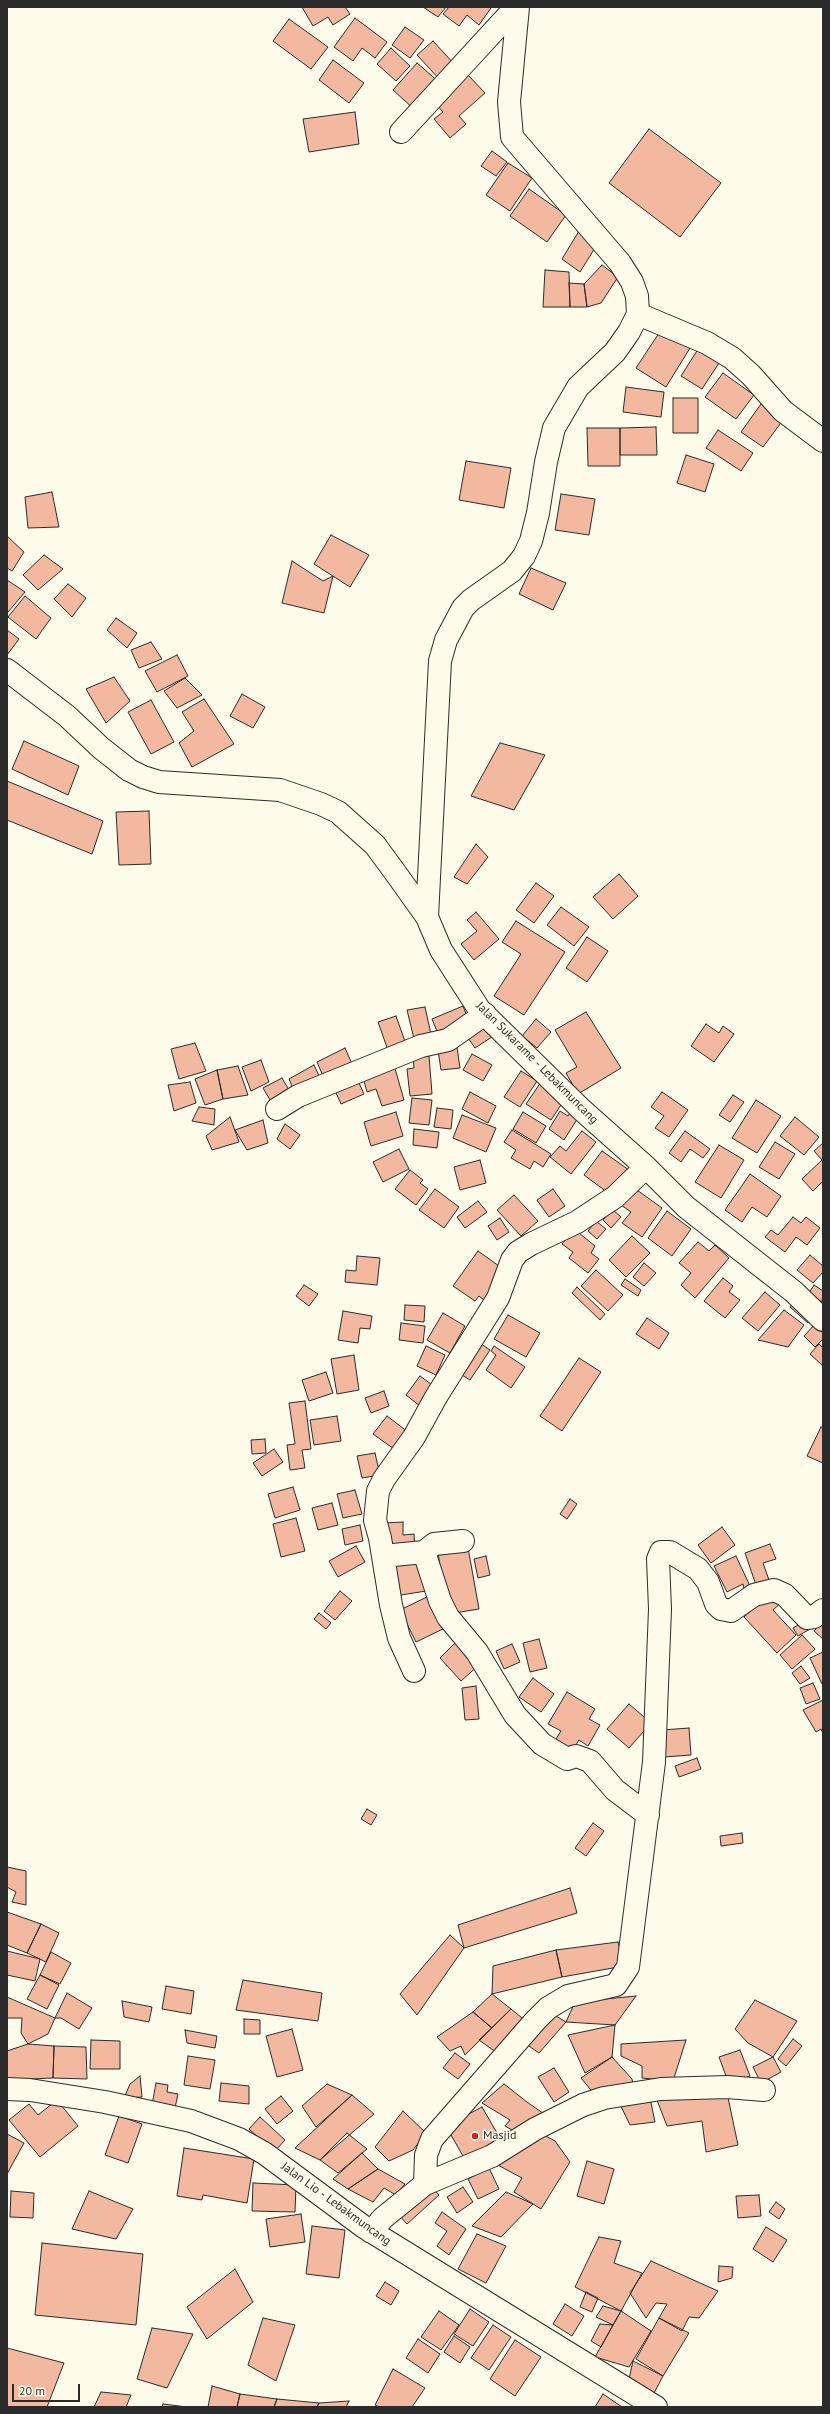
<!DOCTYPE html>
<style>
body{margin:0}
#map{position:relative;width:830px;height:2414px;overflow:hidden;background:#fdfbea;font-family:"PT Sans",sans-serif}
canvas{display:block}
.frame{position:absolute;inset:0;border:8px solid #2b2b2b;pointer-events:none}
.scale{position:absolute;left:12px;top:2384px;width:68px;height:18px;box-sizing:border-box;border:2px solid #2b2b2b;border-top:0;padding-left:5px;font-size:12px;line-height:14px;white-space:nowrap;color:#2b2b2b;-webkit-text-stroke:3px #fdfbea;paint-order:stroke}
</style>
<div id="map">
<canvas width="830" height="2414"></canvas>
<div class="frame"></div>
<div class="scale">20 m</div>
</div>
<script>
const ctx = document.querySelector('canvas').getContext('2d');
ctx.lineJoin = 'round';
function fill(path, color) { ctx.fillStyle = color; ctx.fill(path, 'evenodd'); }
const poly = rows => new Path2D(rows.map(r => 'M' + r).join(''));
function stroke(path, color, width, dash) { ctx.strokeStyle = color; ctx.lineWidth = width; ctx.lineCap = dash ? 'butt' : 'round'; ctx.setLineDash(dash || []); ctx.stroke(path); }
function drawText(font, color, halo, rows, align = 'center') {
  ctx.font = font + ' "PT Sans",sans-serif'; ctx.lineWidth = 3; ctx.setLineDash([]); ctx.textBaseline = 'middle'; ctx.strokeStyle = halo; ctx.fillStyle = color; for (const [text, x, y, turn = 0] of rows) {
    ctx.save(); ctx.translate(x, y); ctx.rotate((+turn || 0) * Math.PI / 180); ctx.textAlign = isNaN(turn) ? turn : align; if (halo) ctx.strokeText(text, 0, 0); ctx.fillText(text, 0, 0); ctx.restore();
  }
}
const building = poly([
 [302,7,345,7,350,14,333,25,328,17,313,26,302,7],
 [423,7,446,7,438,17,423,7],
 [449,7,490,7,491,8,479,25,467,15,459,26,443,14,449,7],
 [355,18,387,42,375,58,362,48,353,61,334,47,355,18],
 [289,19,328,47,311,69,273,41,289,19],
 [405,27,424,40,410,58,392,45,405,27],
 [433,41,456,66,441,81,417,55,433,41],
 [391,48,410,66,396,81,377,64,391,48],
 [333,60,364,83,349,103,319,80,333,60],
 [417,63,440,83,415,110,393,90,417,63],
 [468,75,485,93,459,116,466,124,450,138,434,119,443,112,436,104,468,75],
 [355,112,359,144,309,152,303,119,355,112],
 [649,129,721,183,680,237,609,183,649,129],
 [492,151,507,162,496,176,481,166,492,151],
 [508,163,532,178,510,211,486,195,508,163],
 [529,189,566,215,547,242,510,216,529,189],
 [579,231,598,243,580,272,562,259,579,231],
 [602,265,618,277,601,303,587,307,584,284,602,265],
 [545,270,569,272,570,307,543,307,545,270],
 [569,283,584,284,587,307,570,307,569,283],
 [661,330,690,348,666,387,636,368,661,330],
 [700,346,721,360,702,389,681,376,700,346],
 [723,373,754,395,736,419,705,397,723,373],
 [626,387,664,392,661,417,623,412,626,387],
 [673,398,698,398,698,433,673,433,673,398],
 [761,404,783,420,763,447,741,432,761,404],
 [656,427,657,455,620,455,620,428,656,427],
 [587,428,620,428,620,466,588,466,587,428],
 [718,430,753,453,741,471,706,448,718,430],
 [686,455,714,464,705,492,677,483,686,455],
 [466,461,511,468,504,508,459,500,466,461],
 [52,492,59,527,28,528,25,497,52,492],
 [561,494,595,499,589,535,555,530,561,494],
 [331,535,369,555,350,587,314,564,331,535],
 [7,536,24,552,12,571,7,568,7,536],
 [44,555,63,569,38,590,23,575,44,555],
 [292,561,323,581,333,576,324,613,282,603,292,561],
 [531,568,566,583,553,610,519,594,531,568],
 [7,580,25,592,8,612,7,611,7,580],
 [68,584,86,598,72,617,54,599,68,584],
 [25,596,51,618,36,639,8,617,25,596],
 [116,618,137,633,127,648,107,630,116,618],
 [7,630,19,639,7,655,7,630],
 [151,642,162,659,139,668,131,650,151,642],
 [177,655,188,676,157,692,145,671,177,655],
 [114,677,130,701,106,723,86,689,114,677],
 [185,678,202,695,177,708,164,691,185,678],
 [242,694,265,707,253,728,230,716,242,694],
 [204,699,234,744,192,767,179,743,194,731,182,712,204,699],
 [151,700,174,742,151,754,128,712,151,700],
 [24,741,79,766,68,795,12,769,24,741],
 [500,743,545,755,514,810,471,796,500,743],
 [7,781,103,821,92,854,7,820,7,781],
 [149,811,151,864,119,865,116,812,149,811],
 [476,844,488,857,467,884,454,877,476,844],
 [619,874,638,896,613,919,593,897,619,874],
 [536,883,554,896,534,923,516,910,536,883],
 [561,907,589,927,574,946,547,925,561,907],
 [476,912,499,939,474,960,461,944,477,931,467,920,476,912],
 [516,921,565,952,524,1015,494,996,521,954,502,942,516,921],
 [587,937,608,951,587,982,566,968,587,937],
 [463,1006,470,1024,439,1036,432,1019,463,1006],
 [425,1007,432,1039,415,1043,407,1010,425,1007],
 [586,1012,621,1068,578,1094,566,1073,577,1067,555,1030,586,1012],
 [396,1016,407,1047,389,1053,378,1022,396,1016],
 [489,1019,498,1033,475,1048,466,1035,489,1019],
 [536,1019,551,1032,537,1048,522,1036,536,1019],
 [706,1024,719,1033,723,1026,734,1034,714,1062,691,1046,706,1024],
 [456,1040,460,1068,441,1070,437,1043,456,1040],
 [195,1043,206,1071,179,1079,171,1049,195,1043],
 [345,1048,352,1064,323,1076,317,1062,345,1048],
 [472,1054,492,1065,483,1081,463,1070,472,1054],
 [429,1056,432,1094,410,1096,407,1069,414,1068,413,1057,429,1056],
 [261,1060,269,1082,251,1091,242,1067,261,1060],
 [314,1065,321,1080,294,1091,289,1079,314,1065],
 [394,1065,404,1100,382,1106,376,1089,367,1092,362,1074,394,1065],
 [238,1066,248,1095,223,1099,217,1070,238,1066],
 [217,1070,223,1099,205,1105,195,1079,217,1070],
 [521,1071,537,1081,520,1107,504,1097,521,1071],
 [355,1074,364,1094,341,1104,332,1084,355,1074],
 [282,1078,292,1095,273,1105,263,1088,282,1078],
 [190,1082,196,1103,174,1111,168,1085,190,1082],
 [541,1082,565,1099,551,1120,526,1104,541,1082],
 [470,1092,496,1106,488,1123,462,1109,470,1092],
 [662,1092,688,1110,669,1137,655,1128,664,1116,651,1107,662,1092],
 [733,1095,744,1102,730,1122,719,1115,733,1095],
 [412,1098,432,1100,429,1125,409,1123,412,1098],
 [756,1100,781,1116,757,1153,732,1138,756,1100],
 [199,1107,215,1109,214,1125,192,1121,199,1107],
 [437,1108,453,1110,451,1129,434,1127,437,1108],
 [573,1108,581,1113,564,1140,549,1129,560,1111,568,1116,573,1108],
 [396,1112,403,1136,371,1146,364,1122,396,1112],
 [523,1112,546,1126,536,1143,513,1129,523,1112],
 [462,1115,496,1128,486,1152,453,1138,462,1115],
 [230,1117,239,1142,212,1150,206,1136,230,1117],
 [795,1117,819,1137,804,1155,780,1136,795,1117],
 [263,1120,268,1143,247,1150,235,1130,263,1120],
 [285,1124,300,1135,290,1149,277,1139,285,1124],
 [414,1129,439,1132,437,1148,413,1145,414,1129],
 [512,1130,551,1154,543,1167,534,1161,530,1169,511,1158,516,1150,504,1142,512,1130],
 [582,1131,596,1142,571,1174,550,1157,560,1146,566,1151,582,1131],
 [685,1131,710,1149,703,1158,690,1149,681,1162,669,1153,685,1131],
 [775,1142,795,1154,779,1179,759,1167,775,1142],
 [823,1143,823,1181,813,1191,802,1179,822,1160,814,1151,823,1143],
 [719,1145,744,1160,721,1198,695,1182,719,1145],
 [399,1149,409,1169,383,1182,373,1162,399,1149],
 [602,1151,629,1170,611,1195,584,1175,602,1151],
 [480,1160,486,1183,460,1190,454,1167,480,1160],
 [410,1170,423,1180,420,1183,428,1189,416,1205,395,1189,410,1170],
 [750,1174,781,1196,767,1217,752,1207,742,1222,725,1210,750,1174],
 [630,1185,662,1208,642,1237,622,1223,631,1212,618,1203,630,1185],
 [435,1189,459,1207,444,1228,419,1210,435,1189],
 [553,1189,565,1206,549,1217,537,1200,553,1189],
 [514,1195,538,1221,521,1236,497,1210,514,1195],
 [478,1201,487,1212,465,1228,457,1217,478,1201],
 [613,1210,621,1217,611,1228,603,1220,613,1210],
 [667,1211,691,1229,672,1256,648,1238,667,1211],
 [793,1217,801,1223,806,1217,820,1228,807,1245,796,1237,785,1252,765,1237,771,1230,778,1235,793,1217],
 [500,1218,509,1232,497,1240,488,1226,500,1218],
 [596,1221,606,1229,597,1239,588,1231,596,1221],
 [574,1229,595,1246,591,1253,599,1259,588,1273,569,1258,573,1252,562,1244,574,1229],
 [632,1236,650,1253,626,1277,609,1260,632,1236],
 [698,1242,709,1251,715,1245,729,1258,695,1298,681,1285,691,1273,679,1263,698,1242],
 [478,1251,506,1271,484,1300,479,1296,475,1301,453,1286,478,1251],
 [810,1255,823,1266,823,1272,813,1283,797,1270,810,1255],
 [357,1256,380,1258,377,1285,345,1282,346,1270,356,1271,357,1256],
 [644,1263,656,1273,644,1286,633,1277,644,1263],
 [596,1270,623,1295,608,1311,581,1286,596,1270],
 [723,1278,733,1286,729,1292,740,1300,725,1318,704,1301,723,1278],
 [625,1279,641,1290,638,1296,621,1285,625,1279],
 [304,1285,318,1294,309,1306,296,1296,304,1285],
 [814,1285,823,1291,822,1302,809,1293,814,1285],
 [577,1287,605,1314,600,1320,572,1293,577,1287],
 [765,1292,780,1305,758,1331,742,1318,765,1292],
 [795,1300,814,1317,808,1323,790,1307,795,1300],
 [405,1305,425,1306,424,1322,404,1320,405,1305],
 [784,1310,804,1325,788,1347,758,1340,784,1310],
 [343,1311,372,1316,370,1329,360,1328,358,1343,338,1340,343,1311],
 [443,1313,465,1326,450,1353,427,1340,443,1313],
 [508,1315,540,1333,526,1357,494,1339,508,1315],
 [647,1318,669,1333,659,1349,636,1334,647,1318],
 [401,1323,425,1326,423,1343,399,1340,401,1323],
 [816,1323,823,1330,823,1339,815,1347,804,1336,816,1323],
 [474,1339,490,1350,470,1380,454,1370,474,1339],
 [819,1344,823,1348,823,1366,810,1354,819,1344],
 [426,1346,445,1355,436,1375,417,1366,426,1346],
 [494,1346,525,1367,511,1388,486,1370,496,1355,491,1351,494,1346],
 [354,1355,359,1390,337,1394,331,1359,354,1355],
 [579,1358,601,1372,562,1431,540,1416,579,1358],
 [326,1372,333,1393,309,1401,302,1380,326,1372],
 [420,1376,435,1387,420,1406,406,1395,420,1376],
 [384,1391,389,1406,371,1413,365,1398,384,1391],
 [305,1401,311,1449,302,1450,305,1468,290,1470,287,1445,295,1444,289,1403,305,1401],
 [337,1416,341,1441,314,1445,310,1420,337,1416],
 [387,1416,408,1432,394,1449,373,1434,387,1416],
 [821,1427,823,1428,823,1463,807,1456,821,1427],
 [265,1439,266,1453,252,1454,251,1440,265,1439],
 [274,1449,283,1462,262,1476,253,1463,274,1449],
 [375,1453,380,1475,362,1478,357,1456,375,1453],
 [293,1487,300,1510,275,1518,268,1494,293,1487],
 [355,1490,362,1514,343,1518,337,1494,355,1490],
 [570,1499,577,1504,567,1519,560,1514,570,1499],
 [332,1503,338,1525,318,1530,312,1508,332,1503],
 [296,1518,305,1551,281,1557,273,1524,296,1518],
 [403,1522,403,1535,414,1534,415,1550,385,1552,384,1523,403,1522],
 [360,1525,363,1541,345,1545,342,1529,360,1525],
 [722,1527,735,1545,711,1563,698,1545,722,1527],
 [467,1542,479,1609,448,1614,437,1547,467,1542],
 [770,1544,776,1559,763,1563,769,1580,756,1585,745,1553,770,1544],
 [356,1546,365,1562,338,1577,329,1561,356,1546],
 [420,1554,426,1591,395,1596,390,1558,420,1554],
 [486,1556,490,1575,478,1578,474,1559,486,1556],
 [736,1556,750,1586,744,1589,743,1584,727,1592,714,1566,736,1556],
 [773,1590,783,1601,773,1610,796,1635,777,1653,744,1617,773,1590],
 [340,1591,352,1601,335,1620,324,1611,340,1591],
 [431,1595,447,1627,416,1642,400,1610,431,1595],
 [319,1613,331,1623,326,1629,314,1619,319,1613],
 [805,1621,810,1629,798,1636,793,1628,805,1621],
 [823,1621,823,1639,814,1631,823,1621],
 [802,1635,815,1649,792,1669,780,1655,802,1635],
 [539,1639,547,1668,530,1672,523,1643,539,1639],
 [458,1640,480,1664,461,1681,440,1658,458,1640],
 [512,1644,520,1662,504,1669,496,1651,512,1644],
 [823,1652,823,1683,822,1684,810,1658,823,1652],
 [801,1666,810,1678,800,1684,792,1673,801,1666],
 [533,1678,554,1694,541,1712,519,1697,533,1678],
 [813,1683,820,1699,806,1704,800,1688,813,1683],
 [476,1686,479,1719,465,1720,462,1688,476,1686],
 [567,1692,595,1709,589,1719,600,1725,588,1746,579,1740,568,1757,551,1747,561,1731,548,1724,567,1692],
 [823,1700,823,1734,821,1729,816,1732,803,1710,823,1700],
 [629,1704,651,1723,629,1748,607,1729,629,1704],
 [689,1728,691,1755,664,1757,662,1730,689,1728],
 [697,1758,701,1769,679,1777,675,1766,697,1758],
 [367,1809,377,1815,371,1825,361,1819,367,1809],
 [593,1823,604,1831,586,1856,575,1848,593,1823],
 [742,1833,743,1843,721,1846,720,1836,742,1833],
 [7,1867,26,1871,26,1905,12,1902,16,1892,7,1887,7,1867],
 [570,1888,577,1913,464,1948,458,1925,570,1888],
 [7,1912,41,1924,27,1953,7,1945,7,1912],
 [41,1924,59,1933,46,1962,27,1953,41,1924],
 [450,1935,464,1948,417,2015,400,1994,450,1935],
 [618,1942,624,1966,562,1977,556,1950,618,1942],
 [556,1950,562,1977,492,1994,493,1966,556,1950],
 [7,1951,40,1959,35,1981,7,1975,7,1951],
 [51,1952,71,1963,60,1984,40,1975,51,1952],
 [40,1975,59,1985,47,2009,27,1999,40,1975],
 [243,1980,322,1993,318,2021,236,2010,243,1980],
 [166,1986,194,1991,191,2014,162,2009,166,1986],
 [67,1993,92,2008,79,2029,61,2018,55,2018,67,1993],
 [492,1994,511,2009,492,2028,473,2012,492,1994],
 [636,1996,615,2025,566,2022,575,2002,636,1996],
 [7,1997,55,2018,48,2034,28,2044,21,2033,22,2018,7,2018,7,1997],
 [755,2000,797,2021,773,2057,748,2043,735,2029,755,2000],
 [122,2001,152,2007,149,2022,124,2017,122,2001],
 [511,2009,531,2025,497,2053,479,2040,511,2009],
 [473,2012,492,2028,465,2055,461,2046,450,2051,437,2037,473,2012],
 [551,2013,566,2022,539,2053,523,2042,551,2013],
 [244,2019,260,2020,260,2034,244,2034,244,2019],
 [615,2025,612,2057,585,2073,568,2035,615,2025],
 [292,2029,303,2070,277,2077,266,2036,292,2029],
 [185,2030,217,2036,215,2048,187,2043,185,2030],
 [793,2039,802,2046,786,2066,778,2059,793,2039],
 [91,2040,120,2041,120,2069,90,2069,91,2040],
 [686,2040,673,2081,642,2078,642,2066,621,2056,621,2044,686,2040],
 [28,2044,54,2046,53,2078,7,2080,7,2051,28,2044],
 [54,2046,86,2047,87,2079,53,2078,54,2046],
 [740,2050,750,2076,729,2084,719,2057,740,2050],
 [455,2053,470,2064,458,2079,443,2068,455,2053],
 [188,2056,215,2060,210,2089,184,2085,188,2056],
 [612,2057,632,2079,635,2093,595,2095,581,2078,612,2057],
 [773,2057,781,2072,761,2083,753,2067,773,2057],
 [554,2068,569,2092,554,2102,538,2077,554,2068],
 [140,2076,142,2097,124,2098,130,2084,140,2076],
 [156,2083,168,2085,167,2092,178,2094,175,2108,152,2105,156,2083],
 [221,2083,249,2086,249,2104,219,2101,221,2083],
 [327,2084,352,2095,316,2127,302,2106,327,2084],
 [504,2084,527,2102,547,2116,517,2133,505,2126,510,2120,482,2103,504,2084],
 [726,2088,738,2145,706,2152,702,2121,667,2126,655,2095,726,2088],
 [352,2095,374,2114,320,2160,295,2148,352,2095],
 [281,2096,293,2111,277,2124,265,2109,281,2096],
 [616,2096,650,2098,655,2122,630,2125,616,2096],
 [57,2100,78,2126,40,2157,9,2120,29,2104,38,2115,57,2100],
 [482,2107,504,2145,468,2165,446,2126,482,2107],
 [403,2111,426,2133,413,2150,389,2161,375,2147,403,2111],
 [119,2116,142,2124,128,2163,105,2155,119,2116],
 [260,2117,285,2140,274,2152,249,2129,260,2117],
 [535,2130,555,2141,570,2162,541,2209,514,2192,522,2178,496,2164,535,2130],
 [347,2133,367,2149,338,2173,320,2160,347,2133],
 [7,2134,24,2143,7,2174,7,2134],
 [184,2148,254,2159,247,2203,203,2195,202,2200,177,2196,184,2148],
 [362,2153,378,2169,348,2189,333,2179,362,2153],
 [587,2161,614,2169,604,2204,577,2196,587,2161],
 [489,2168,499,2189,478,2199,468,2179,489,2168],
 [378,2169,405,2184,396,2195,384,2188,373,2202,348,2189,378,2169],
 [253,2183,296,2185,295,2212,252,2211,253,2183],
 [429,2184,439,2195,407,2224,397,2213,429,2184],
 [463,2187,473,2202,457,2213,447,2197,463,2187],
 [11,2191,34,2193,33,2218,10,2217,11,2191],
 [89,2191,133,2209,116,2239,72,2229,89,2191],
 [506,2192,533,2204,501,2237,472,2226,506,2192],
 [759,2195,761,2216,738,2218,736,2196,759,2195],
 [776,2202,785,2209,779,2219,769,2212,776,2202],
 [442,2212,466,2229,449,2255,437,2246,447,2231,435,2223,442,2212],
 [301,2214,305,2242,270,2247,266,2219,301,2214],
 [312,2226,345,2230,339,2278,306,2274,312,2226],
 [766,2227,787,2240,773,2262,753,2249,766,2227],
 [477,2234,506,2246,486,2283,458,2269,477,2234],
 [599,2237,621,2241,614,2263,642,2273,621,2311,575,2287,599,2237],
 [42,2243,143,2254,136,2325,35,2315,42,2243],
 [651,2261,718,2291,699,2318,689,2317,682,2331,659,2318,667,2304,656,2303,646,2318,630,2293,651,2261],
 [719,2266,733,2267,732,2278,718,2282,719,2266],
 [235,2269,253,2302,207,2339,187,2307,235,2269],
 [385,2282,399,2291,391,2305,376,2296,385,2282],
 [586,2292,598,2298,592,2312,580,2307,586,2292],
 [565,2304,584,2316,572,2336,553,2324,565,2304],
 [603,2306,621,2311,613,2325,596,2317,603,2306],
 [470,2309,489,2322,473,2346,454,2334,470,2309],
 [439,2311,459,2325,441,2350,421,2337,439,2311],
 [621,2311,651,2331,629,2367,595,2357,621,2311],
 [263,2318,295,2325,276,2381,248,2365,263,2318],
 [659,2318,689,2333,663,2376,636,2359,659,2318],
 [600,2324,613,2325,601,2347,591,2341,600,2324],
 [493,2325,511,2337,489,2370,471,2358,493,2325],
 [152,2328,193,2334,167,2388,137,2379,152,2328],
 [454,2336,470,2347,460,2363,444,2352,454,2336],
 [418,2339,440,2354,428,2373,406,2358,418,2339],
 [515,2340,541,2357,515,2396,490,2379,515,2340],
 [7,2348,64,2363,47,2407,7,2407,7,2348],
 [633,2361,663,2376,653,2395,629,2379,633,2361],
 [393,2369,425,2388,412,2407,379,2407,375,2405,393,2369],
 [212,2386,240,2394,237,2407,208,2407,212,2386],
 [101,2392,131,2395,126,2407,94,2407,101,2392],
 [240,2394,277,2399,274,2407,237,2407,240,2394],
 [603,2394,622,2407,595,2407,603,2394],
 [277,2399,319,2403,317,2407,274,2407,277,2399],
 [349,2401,346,2407,317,2407,319,2403,349,2401],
 [163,2404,187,2407,162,2407,163,2404]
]);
fill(building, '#f2b8a0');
stroke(building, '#2b2b2b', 1);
const minor = poly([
 [401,132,516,7],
 [638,314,707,343,732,358,751,375,783,411,823,441],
 [7,670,67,716,101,748,129,770,143,777,159,782,280,790,321,804,338,812,375,845,397,875,427,917,441,950,479,1009,582,1110,646,1167,686,1207,794,1292,823,1320],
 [427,917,440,661,446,640,463,608,471,600,512,571,524,556,531,541,538,513,546,462,554,428,578,387,615,352,629,332,638,314,637,296,632,282,620,263,512,137,509,102,518,7],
 [277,1109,298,1096,421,1046,448,1040,485,1014],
 [463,1541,434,1544,424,1552,440,1601,448,1617,477,1652,515,1715,542,1744,567,1759,576,1756,590,1761,615,1790,648,1815],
 [383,1556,424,1552],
 [414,1671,399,1638,391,1605,380,1538,375,1520,378,1491,384,1479,414,1437,436,1397,498,1298,512,1260,518,1252,531,1244,577,1222,615,1197,646,1167],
 [7,2089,30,2090,105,2102,191,2121,239,2139,264,2153,364,2227,656,2407],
 [425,2184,426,2155,432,2139,535,2021,548,2008,568,1996,616,1985,628,1967,654,1762,660,1609,658,1559,661,1552,670,1552,698,1569,708,1582,716,1604,721,1609,731,1611,754,1595,774,1590,785,1595,807,1618,814,1617,823,1610],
 [371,2232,383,2218,425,2184,492,2156,535,2129,583,2105,604,2098,661,2089,727,2087,764,2090]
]);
stroke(minor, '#2b2b2b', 24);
stroke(minor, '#fdfbea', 22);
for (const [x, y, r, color] of [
 [475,2136,4,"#c62828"]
]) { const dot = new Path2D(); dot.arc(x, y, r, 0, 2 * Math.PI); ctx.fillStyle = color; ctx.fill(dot); stroke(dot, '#fdfbea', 1.5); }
drawText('12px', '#2b2b2b', '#fdfbea', [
 ["Jalan Sukarame - Lebakmuncang",537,1063,45],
 ["Jalan Lio - Lebakmuncang",336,2204,36]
]);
drawText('12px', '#2b2b2b', '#fdfbea', [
 ["Masjid",483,2136]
], 'left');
</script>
